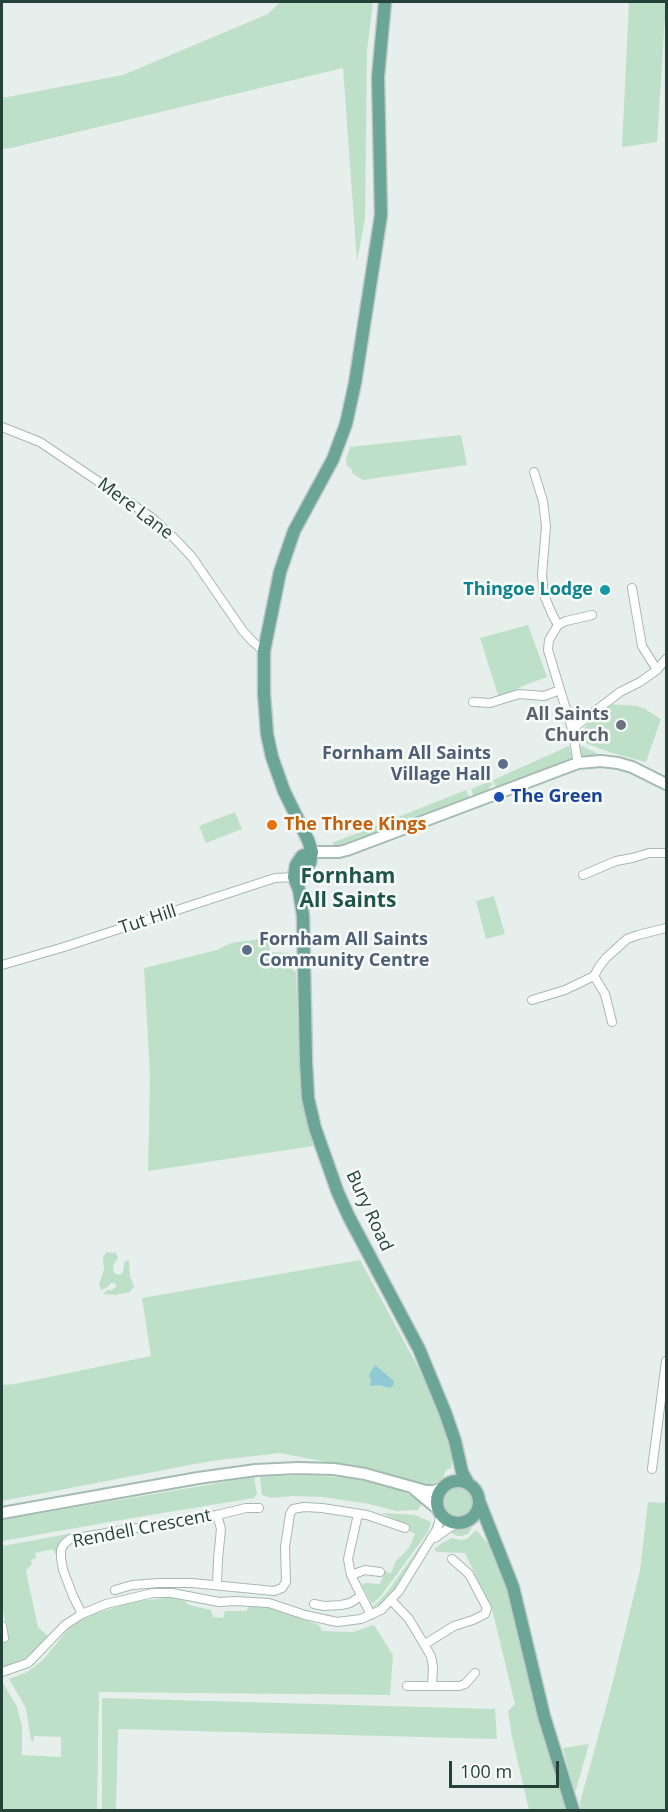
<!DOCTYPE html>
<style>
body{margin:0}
#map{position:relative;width:668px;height:1812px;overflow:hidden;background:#e6efeb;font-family:"Open Sans",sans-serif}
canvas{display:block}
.frame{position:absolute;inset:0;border:3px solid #24423a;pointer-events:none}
.scale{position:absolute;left:449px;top:1761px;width:110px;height:27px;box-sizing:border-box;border:3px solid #24423a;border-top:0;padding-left:8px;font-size:18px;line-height:21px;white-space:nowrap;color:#24423a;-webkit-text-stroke:4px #f7fbf9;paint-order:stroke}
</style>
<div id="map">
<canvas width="668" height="1812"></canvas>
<div class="frame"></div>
<div class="scale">100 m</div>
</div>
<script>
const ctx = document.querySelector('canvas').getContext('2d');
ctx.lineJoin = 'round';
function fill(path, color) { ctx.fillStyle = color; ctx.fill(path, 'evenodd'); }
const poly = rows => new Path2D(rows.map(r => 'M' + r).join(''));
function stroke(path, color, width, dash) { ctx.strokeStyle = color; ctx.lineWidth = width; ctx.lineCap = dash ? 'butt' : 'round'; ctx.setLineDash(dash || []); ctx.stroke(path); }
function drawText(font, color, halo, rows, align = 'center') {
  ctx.font = font + ' "Open Sans",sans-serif'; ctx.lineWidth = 5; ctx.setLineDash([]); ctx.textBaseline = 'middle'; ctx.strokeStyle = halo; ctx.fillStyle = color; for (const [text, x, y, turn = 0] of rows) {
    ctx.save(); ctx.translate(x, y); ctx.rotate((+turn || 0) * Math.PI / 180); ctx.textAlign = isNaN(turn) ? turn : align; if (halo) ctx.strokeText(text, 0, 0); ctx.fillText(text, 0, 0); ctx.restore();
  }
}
fill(poly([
 [280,2,373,2,367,51,365,218,357,262,343,68,11,148,2,149,2,98,123,75,268,14],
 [629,2,666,2,657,142,622,147],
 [461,435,467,465,363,480,353,474,351,468,347,466,346,459,350,447],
 [528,625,547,677,525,685,499,698,480,638],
 [609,704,637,706,645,709,661,719,646,762,612,753,582,742,577,737,600,709],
 [569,746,572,756,570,762,497,790,493,780],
 [577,746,582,746,601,755,600,757,585,758,578,753],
 [491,781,493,785,489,787,491,791,474,797,471,789],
 [466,790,470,799,340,848,335,846,332,843],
 [235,812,242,829,206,843,199,826],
 [494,896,505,934,486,939,476,901],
 [268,938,270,952,290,953,292,969,296,972,300,1086,305,1115,313,1146,148,1171,150,1076,144,968,217,950,231,943],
 [115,1251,118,1258,113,1266,114,1273,120,1275,123,1272,124,1263,127,1260,129,1261,130,1276,134,1286,130,1292,115,1295,103,1294,107,1290,112,1290,117,1286,114,1283,111,1283,106,1288,101,1290,99,1284,104,1270,103,1257,107,1252,113,1253],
 [360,1260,419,1369,447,1430,452,1458,451,1469,447,1469,443,1477,439,1481,431,1484,430,1487,362,1469,280,1453,211,1461,2,1501,2,1385,15,1384,151,1356,142,1298],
 [309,1475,348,1478,396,1488,423,1501,418,1510,396,1511,369,1504,324,1497,293,1496,271,1498,262,1495,260,1477],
 [254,1477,257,1494,254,1498,138,1517,2,1541,2,1520],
 '442 1502a16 16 0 1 1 32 0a16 16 0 1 1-32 0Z',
 [648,1502,666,1503,666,1810,581,1810,580,1803,612,1685,640,1570],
 [383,1513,415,1515,431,1522,428,1532,380,1597,372,1604,362,1585,366,1583,380,1584,385,1571,391,1573,396,1561,409,1548,415,1534,407,1530,409,1525,383,1514],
 [433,1523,436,1524,413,1559,394,1591,384,1602,373,1608,372,1607,379,1601,388,1591,430,1532],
 [459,1526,466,1526,472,1528,468,1534,462,1536,456,1536,450,1531],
 [476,1530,494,1550,503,1569,536,1705,566,1810,529,1810,512,1737,508,1711,515,1704,493,1613,465,1553,437,1552,434,1549,442,1543,452,1538,460,1540,467,1539],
 [68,1534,68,1536,62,1540,58,1545,57,1554,55,1554,53,1549,35,1553,36,1558,31,1560,32,1565,30,1566,26,1571,38,1627,48,1636,34,1652,23,1660,2,1668,2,1642,8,1641,2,1602,2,1546],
 [174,1597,183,1599,189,1605,211,1610,213,1617,223,1618,225,1611,246,1611,249,1606,267,1607,319,1625,322,1631,353,1632,374,1625,393,1655,390,1695,99,1692,97,1810,2,1810,2,1681,17,1707,22,1726,22,1755,61,1757,61,1737,34,1736,34,1741,31,1740,26,1708,9,1679,27,1672,42,1661,71,1626,91,1615,131,1602],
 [102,1698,495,1709,497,1739,118,1729,116,1810,102,1810],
 [589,1744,576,1790,574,1791,563,1748]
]), '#bfe0c8');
fill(poly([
 [375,1365,394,1381,393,1386,390,1388,378,1385,370,1386,371,1380,369,1375]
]), '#8ec9d4');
const minor = poly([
 [2,427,40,442,151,517,174,538,192,557,243,631,253,642,264,651],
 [534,472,543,501,546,526,542,575,544,595,552,614,558,625],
 [632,588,642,646,657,670],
 [473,702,490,703,519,694,544,696,560,690],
 [572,729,620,692,640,682,657,670,666,659],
 [578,763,572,729,548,650,549,640,558,625,566,621,592,615],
 [583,875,616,861,632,858,649,853,666,853],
 [2,965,64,947,275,878,294,877],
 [594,976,605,994,612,1022],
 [532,1000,565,990,594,976,599,967,606,958,627,939,638,935,666,928],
 [652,1469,666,1361],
 [358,1514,348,1559,351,1575,371,1615],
 [217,1515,221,1529,218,1559,217,1585],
 [435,1538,449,1528,459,1523],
 [351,1575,365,1570,380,1572],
 [115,1590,132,1585,159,1583,192,1583,274,1591,282,1588,286,1582,285,1547,290,1514,293,1509,304,1507,322,1508,367,1515,405,1528],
 [391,1600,409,1619,431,1656,433,1667,432,1686],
 [314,1604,324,1606,341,1605,350,1603,361,1596],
 [82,1614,73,1596,63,1570,61,1558,61,1550,64,1544,70,1539,217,1515,246,1508,259,1508],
 [2,1626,4,1638],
 [425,1644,454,1626,473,1620,485,1614,487,1608,469,1574,452,1559],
 [2,1672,28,1663,65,1625,82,1614,106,1604,153,1593,172,1593,219,1602,235,1601,269,1603,305,1615,337,1622,361,1619,381,1610,399,1591,437,1529,440,1519,440,1513],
 [407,1686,459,1686,465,1684,475,1673]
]);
const secondary = poly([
 [312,852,339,852,347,850,578,763,601,761,618,763,632,767,666,784],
 [415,1490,438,1509],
 [2,1513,198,1478,256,1470,298,1468,334,1469,365,1474,426,1491,434,1491,442,1488]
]);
const primary = poly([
 [312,852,302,856,296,865,294,877,299,890,303,916,306,1061,308,1098,315,1128,338,1193,349,1217,419,1349,445,1412,455,1441,462,1472,468,1483],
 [294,877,305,870,310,863,312,852,308,840,284,791,272,757,267,734,264,694,264,651,280,572,294,531,333,459,346,424,355,383,381,215,378,77,385,2],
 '437 1502a21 21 0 1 1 42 0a21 21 0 1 1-42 0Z',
 [479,1501,513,1587,544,1716,573,1810]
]);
stroke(minor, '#a8b8b2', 10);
stroke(secondary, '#a4bbb3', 14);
stroke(primary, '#c2cac8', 15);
stroke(minor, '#fff', 8);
stroke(secondary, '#fff', 10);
stroke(primary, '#6aa596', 12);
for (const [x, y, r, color] of [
 [605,590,6,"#0f9aa8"],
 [621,725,6,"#6b7280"],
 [503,764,6,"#5c6f8a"],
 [499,797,6,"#1a4fb4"],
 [272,825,6,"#e8710a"],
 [247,950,6,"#5c6f8a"]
]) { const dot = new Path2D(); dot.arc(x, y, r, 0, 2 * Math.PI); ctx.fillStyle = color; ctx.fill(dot); stroke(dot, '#f7fbf9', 2); }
drawText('18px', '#24423a', '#f7fbf9', [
 ["Mere Lane",135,509,37],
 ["Tut Hill",148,920,-18],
 ["Bury Road",369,1211,65],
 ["Rendell Crescent",142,1529,-11]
]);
drawText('bold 18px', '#0d838f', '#f7fbf9', [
 ["Thingoe Lodge",593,590]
], 'right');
drawText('bold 18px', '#5b616d', '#f7fbf9', [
 ["All Saints",609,715],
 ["Church",609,736]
], 'right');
drawText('bold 18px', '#4e5e75', '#f7fbf9', [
 ["Fornham All Saints",491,754],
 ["Village Hall",491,775],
 ["Fornham All Saints",259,940,"left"],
 ["Community Centre",259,961,"left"]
], 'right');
drawText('bold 18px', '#164399', '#f7fbf9', [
 ["The Green",511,797]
], 'left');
drawText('bold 18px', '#c56008', '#f7fbf9', [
 ["The Three Kings",284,825]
], 'left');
drawText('bold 21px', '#1f5548', '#f7fbf9', [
 ["Fornham",348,877],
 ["All Saints",348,901]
]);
</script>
